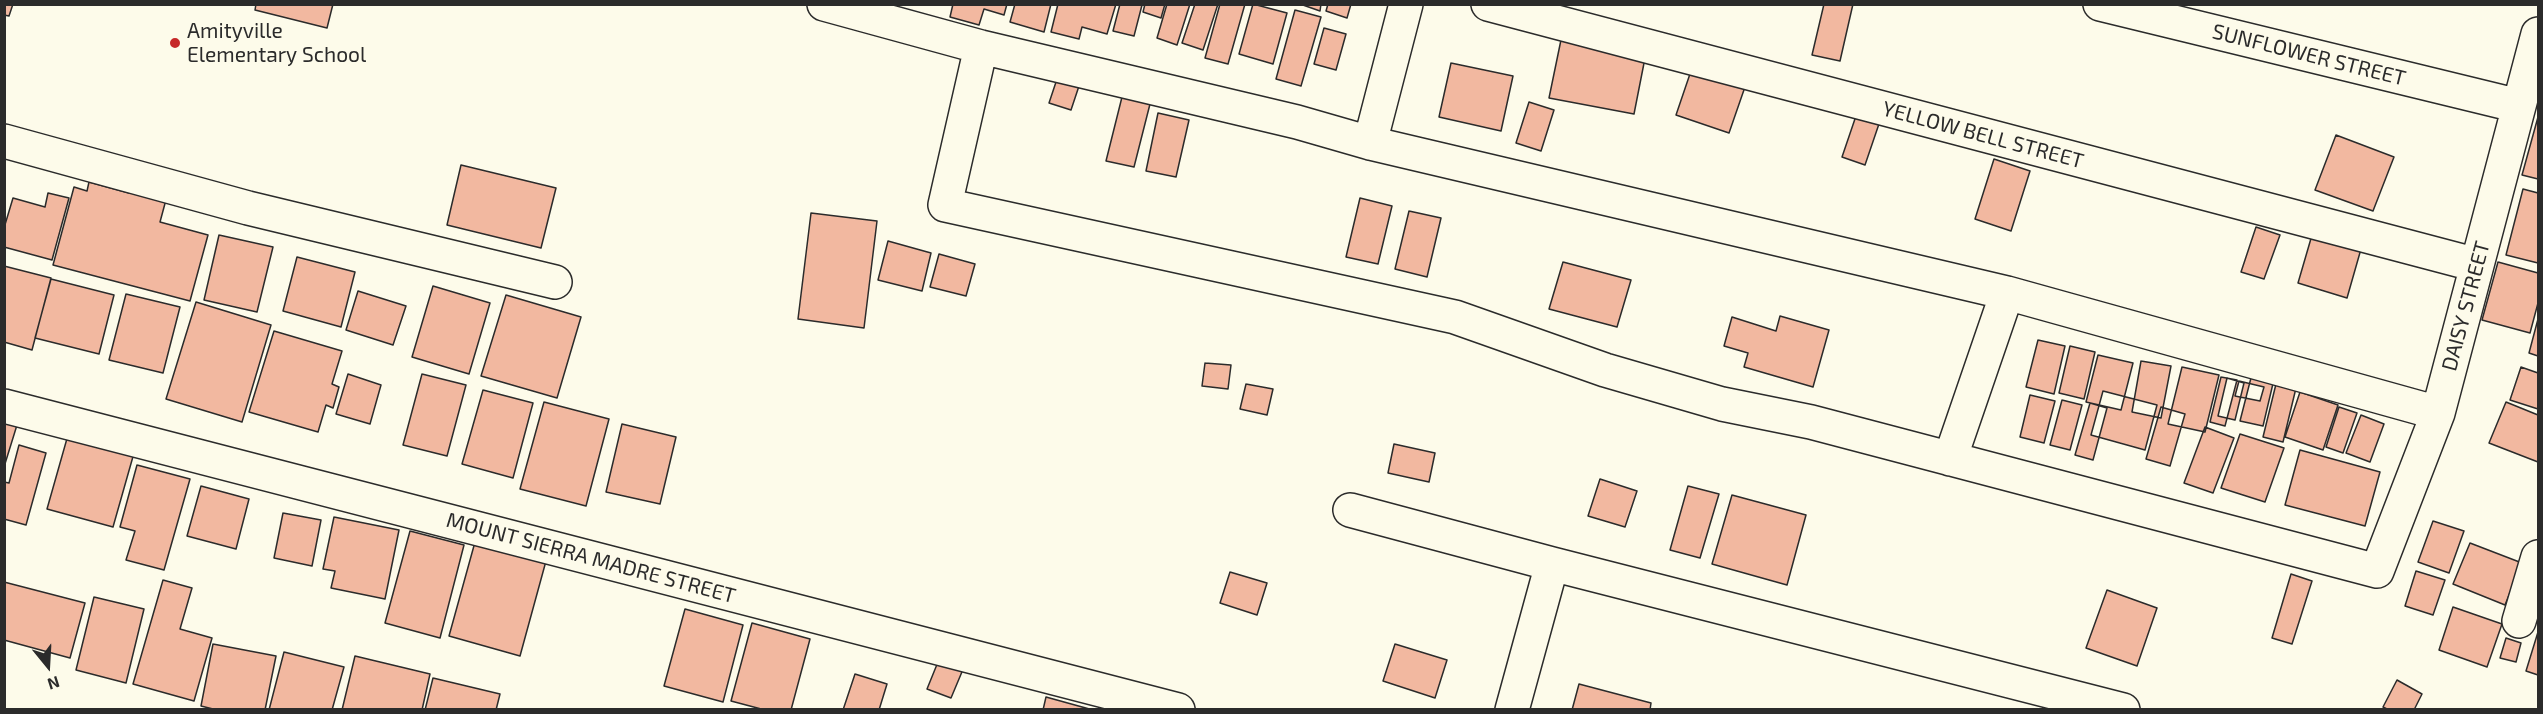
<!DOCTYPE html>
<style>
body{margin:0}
#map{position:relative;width:2543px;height:714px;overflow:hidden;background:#fdfbea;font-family:"Exo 2",sans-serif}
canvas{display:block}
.frame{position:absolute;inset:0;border:6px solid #2b2b2b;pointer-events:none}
.north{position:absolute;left:18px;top:636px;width:60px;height:60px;-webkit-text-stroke:4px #fdfbea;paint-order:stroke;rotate:162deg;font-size:16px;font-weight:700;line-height:24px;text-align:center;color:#2b2b2b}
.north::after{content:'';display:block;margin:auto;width:21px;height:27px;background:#2b2b2b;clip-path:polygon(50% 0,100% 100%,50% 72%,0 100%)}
</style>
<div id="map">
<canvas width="2543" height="714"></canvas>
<div class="frame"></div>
<div class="north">N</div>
</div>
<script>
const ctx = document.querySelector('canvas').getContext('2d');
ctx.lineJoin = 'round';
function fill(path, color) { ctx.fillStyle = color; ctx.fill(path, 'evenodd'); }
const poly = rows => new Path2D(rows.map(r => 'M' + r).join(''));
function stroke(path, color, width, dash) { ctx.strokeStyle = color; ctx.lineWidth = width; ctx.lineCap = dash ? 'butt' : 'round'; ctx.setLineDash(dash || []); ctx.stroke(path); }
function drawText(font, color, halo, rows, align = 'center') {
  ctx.font = font + ' "Exo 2",sans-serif'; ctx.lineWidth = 4.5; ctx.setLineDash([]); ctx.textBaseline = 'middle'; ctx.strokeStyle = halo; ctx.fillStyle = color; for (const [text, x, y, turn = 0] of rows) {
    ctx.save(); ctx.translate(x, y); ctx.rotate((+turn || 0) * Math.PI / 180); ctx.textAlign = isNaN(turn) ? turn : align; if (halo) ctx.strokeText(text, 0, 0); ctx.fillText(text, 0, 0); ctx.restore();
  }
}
const building = poly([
 [4,4,13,4,9,16,4,15,4,4],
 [256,4,333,4,327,28,255,10,256,4],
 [953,4,1007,4,1004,15,984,9,979,25,950,17,953,4],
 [1015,4,1051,4,1044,32,1010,22,1015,4],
 [1058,4,1116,4,1107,34,1082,27,1079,39,1051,32,1058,4],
 [1120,4,1142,5,1134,36,1113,31,1120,4],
 [1145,4,1165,4,1161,18,1143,12,1145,4],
 [1167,4,1190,4,1177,45,1157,38,1167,4],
 [1195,4,1218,4,1203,50,1182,43,1195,4],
 [1220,4,1245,4,1228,64,1205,58,1220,4],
 [1253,4,1287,13,1273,64,1239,54,1253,4],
 [1300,4,1321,4,1320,11,1300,4],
 [1328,4,1351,4,1347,18,1326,11,1328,4],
 [1824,4,1853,4,1840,61,1812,55,1824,4],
 [1295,10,1321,17,1301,86,1276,79,1295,10],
 [1324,28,1346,34,1336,70,1314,64,1324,28],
 [1562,35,1645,58,1634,114,1549,98,1562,35],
 [1451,63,1513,76,1501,131,1439,117,1451,63],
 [1693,65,1746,84,1729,133,1676,115,1693,65],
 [1058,76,1080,83,1071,110,1049,103,1058,76],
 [1122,97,1150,104,1134,167,1106,161,1122,97],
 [1529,102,1554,110,1541,151,1516,143,1529,102],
 [1858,110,1881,118,1865,165,1842,157,1858,110],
 [1158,113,1189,120,1176,177,1146,171,1158,113],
 [2538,117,2538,179,2522,175,2538,117],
 [2336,135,2394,157,2373,211,2315,190,2336,135],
 [1994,159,2030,171,2011,231,1975,219,1994,159],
 [461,165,556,188,541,248,447,225,461,165],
 [89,182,129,193,131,187,167,196,160,222,208,235,190,301,53,265,74,187,87,191,89,182],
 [2523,189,2538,193,2538,263,2506,255,2523,189],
 [48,193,69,198,52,260,4,247,4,228,13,198,45,207,48,193],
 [1360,198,1392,206,1378,264,1346,257,1360,198],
 [1409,211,1441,218,1427,277,1395,269,1409,211],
 [811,213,877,221,864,328,798,319,811,213],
 [2256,227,2280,235,2264,279,2241,272,2256,227],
 [219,235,273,247,257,312,204,300,219,235],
 [2312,235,2361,249,2347,298,2298,283,2312,235],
 [888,241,931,253,922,291,878,280,888,241],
 [939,254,975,264,966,296,930,287,939,254],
 [297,257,355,272,341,327,283,311,297,257],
 [1563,262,1631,280,1617,327,1549,309,1563,262],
 [2498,262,2538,273,2538,303,2530,333,2482,320,2498,262],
 [4,266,51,278,32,350,4,342,4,266],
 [51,279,114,295,99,354,35,338,51,279],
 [433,286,490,303,469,374,412,357,433,286],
 [358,291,406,306,393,345,346,330,358,291],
 [126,294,180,307,163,373,109,360,126,294],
 [506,295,581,317,557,398,481,376,506,295],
 [196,302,271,325,242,422,166,399,196,302],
 [1780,316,1829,330,1813,387,1744,367,1748,353,1724,346,1732,317,1776,331,1780,316],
 [2538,319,2538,356,2529,353,2538,319],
 [274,331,342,351,332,384,339,387,333,408,326,405,318,432,249,412,274,331],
 [2038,340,2065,346,2054,394,2026,387,2038,340],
 [2070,346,2095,352,2084,399,2059,393,2070,346],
 [2098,355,2133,363,2121,410,2086,402,2098,355],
 [2141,361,2171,366,2161,418,2132,412,2141,361],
 [1205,363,1231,365,1228,389,1202,386,1205,363],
 [2182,367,2219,375,2205,432,2168,424,2182,367],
 [2521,367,2538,373,2538,409,2510,400,2521,367],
 [2253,370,2275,375,2263,426,2240,421,2253,370],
 [348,374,381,385,370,424,336,414,348,374],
 [422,374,466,385,447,456,403,445,422,374],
 [2221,377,2237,380,2225,426,2210,422,2221,377],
 [2227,378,2244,383,2235,420,2218,416,2227,378],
 [2239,381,2264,387,2260,401,2235,396,2239,381],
 [1246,384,1273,389,1267,415,1240,409,1246,384],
 [2276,384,2296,388,2283,442,2263,437,2276,384],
 [483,390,533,403,513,478,462,464,483,390],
 [2103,391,2157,405,2145,450,2091,435,2103,391],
 [2300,392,2338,405,2323,450,2285,437,2300,392],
 [2030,395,2055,401,2044,443,2020,437,2030,395],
 [2062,400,2082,405,2070,450,2050,445,2062,400],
 [544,402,609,419,586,506,520,489,544,402],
 [2506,402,2538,415,2538,462,2489,443,2506,402],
 [2090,403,2107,408,2093,460,2075,455,2090,403],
 [2161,407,2185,414,2170,466,2146,459,2161,407],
 [2339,407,2357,413,2343,453,2326,447,2339,407],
 [2361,415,2384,424,2370,462,2346,453,2361,415],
 [4,422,17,425,4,467,4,422],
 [622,424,676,437,660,504,606,492,622,424],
 [2205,427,2234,438,2213,493,2184,483,2205,427],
 [2240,434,2284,448,2265,502,2221,488,2240,434],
 [68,435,134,453,113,527,47,509,68,435],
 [1394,444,1435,453,1429,482,1388,473,1394,444],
 [19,445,46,453,26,525,4,519,4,482,9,483,19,445],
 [2300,450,2380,472,2365,526,2285,505,2300,450],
 [137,465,190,479,164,570,126,560,135,531,120,527,137,465],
 [1600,479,1637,491,1625,527,1588,516,1600,479],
 [201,486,249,499,236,549,187,536,201,486],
 [1688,486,1719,494,1700,558,1670,550,1688,486],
 [1732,495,1806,515,1787,585,1712,564,1732,495],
 [283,513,321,520,312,566,274,558,283,513],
 [334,517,399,530,385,599,331,588,335,571,323,569,334,517],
 [2433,521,2464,531,2449,573,2418,562,2433,521],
 [410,531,464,545,440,638,385,623,410,531],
 [475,542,546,561,520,656,449,636,475,542],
 [2470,543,2522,563,2505,605,2453,584,2470,543],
 [2416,571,2445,580,2433,615,2405,606,2416,571],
 [1230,572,1267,583,1257,615,1220,603,1230,572],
 [2291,574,2312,581,2292,644,2272,638,2291,574],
 [163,580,192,588,180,629,212,638,194,701,133,684,163,580],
 [4,582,85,603,70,658,4,640,4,582],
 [2107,590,2157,608,2137,666,2086,648,2107,590],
 [94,597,144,609,126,683,76,670,94,597],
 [2453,607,2502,624,2487,667,2439,650,2453,607],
 [685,609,743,625,723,702,664,686,685,609],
 [752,623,810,639,791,710,765,710,731,701,752,623],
 [2538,632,2538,675,2526,671,2538,632],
 [2506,638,2521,643,2516,662,2500,658,2506,638],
 [213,644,276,656,265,710,217,710,201,706,213,644],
 [1395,644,1447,660,1435,698,1383,681,1395,644],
 [284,652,344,667,332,710,269,710,284,652],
 [355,656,430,674,422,710,342,710,355,656],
 [940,657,964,667,951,698,927,689,940,657],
 [855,674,887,684,879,710,843,710,855,674],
 [433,678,500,694,496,710,425,710,433,678],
 [2397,680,2422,694,2414,710,2389,710,2383,707,2397,680],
 [1579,684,1651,703,1650,710,1572,710,1579,684],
 [1046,697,1093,710,1043,710,1046,697]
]);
fill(building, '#f2b8a0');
stroke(building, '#2b2b2b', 1.5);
const minor = poly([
 [824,4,981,47,1297,122,1370,143,2007,293,2438,413],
 [1488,4,2477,265],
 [2100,4,2519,106],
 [981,47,945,205,1455,317,1605,370,1722,404,1811,422,2377,571,2438,413,2538,34],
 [4,141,248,208,555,282],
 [1370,143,1406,4],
 [4,406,1178,710],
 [1950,459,2007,293],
 [1350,510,1552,564,2123,710],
 [2519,621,2538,557],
 [1512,710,1552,564]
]);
stroke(minor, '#2b2b2b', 36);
stroke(minor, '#fdfbea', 33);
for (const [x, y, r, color] of [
 [175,43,6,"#c62828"]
]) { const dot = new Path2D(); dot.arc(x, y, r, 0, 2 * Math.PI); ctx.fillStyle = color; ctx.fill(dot); stroke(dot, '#fdfbea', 2); }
drawText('21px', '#2b2b2b', '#fdfbea', [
 ["Amityville",187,31],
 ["Elementary School",187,55]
], 'left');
drawText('21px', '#2b2b2b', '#fdfbea', [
 ["SUNFLOWER STREET",2309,55,14],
 ["YELLOW BELL STREET",1983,135,15],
 ["DAISY STREET",2466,306,-75],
 ["MOUNT SIERRA MADRE STREET",591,558,15]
]);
</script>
